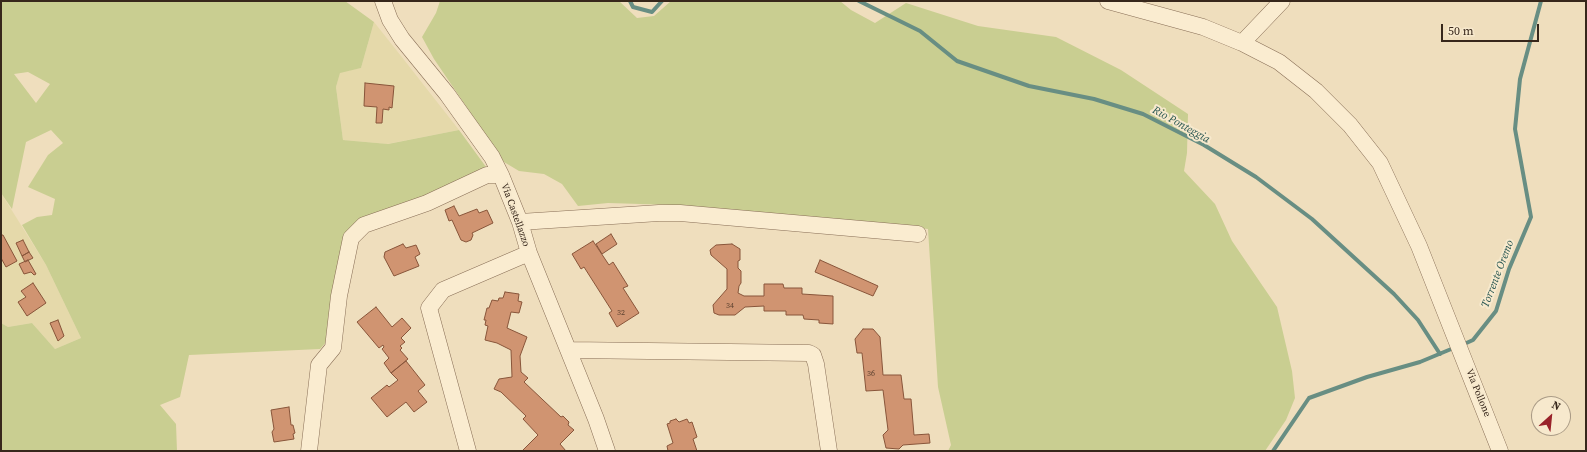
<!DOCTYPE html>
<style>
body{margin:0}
#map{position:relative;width:1587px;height:452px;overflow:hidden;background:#efdebd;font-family:"Source Serif 4",serif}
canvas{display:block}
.frame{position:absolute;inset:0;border:2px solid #37271b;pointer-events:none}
.north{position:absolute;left:1531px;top:396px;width:40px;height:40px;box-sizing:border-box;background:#f7e9cd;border:1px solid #aa9b86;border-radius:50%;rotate:27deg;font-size:11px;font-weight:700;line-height:16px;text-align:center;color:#37271b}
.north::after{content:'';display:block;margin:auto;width:14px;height:18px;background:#99232a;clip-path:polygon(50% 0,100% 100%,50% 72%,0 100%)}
.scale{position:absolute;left:1441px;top:24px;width:98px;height:18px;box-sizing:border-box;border:2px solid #37271b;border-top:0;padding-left:5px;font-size:12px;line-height:14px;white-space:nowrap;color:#37271b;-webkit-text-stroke:3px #f7e9cd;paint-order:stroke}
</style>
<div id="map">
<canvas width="1587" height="452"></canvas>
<div class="frame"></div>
<div class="north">N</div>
<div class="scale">50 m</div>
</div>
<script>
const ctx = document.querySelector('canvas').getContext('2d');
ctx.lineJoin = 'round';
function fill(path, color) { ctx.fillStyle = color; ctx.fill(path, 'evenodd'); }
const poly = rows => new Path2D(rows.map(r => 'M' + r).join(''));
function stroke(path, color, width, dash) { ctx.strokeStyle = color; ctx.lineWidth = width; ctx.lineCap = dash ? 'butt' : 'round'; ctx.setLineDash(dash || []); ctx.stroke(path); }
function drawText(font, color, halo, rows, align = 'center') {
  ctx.font = font + ' "Source Serif 4",serif'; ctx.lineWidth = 4; ctx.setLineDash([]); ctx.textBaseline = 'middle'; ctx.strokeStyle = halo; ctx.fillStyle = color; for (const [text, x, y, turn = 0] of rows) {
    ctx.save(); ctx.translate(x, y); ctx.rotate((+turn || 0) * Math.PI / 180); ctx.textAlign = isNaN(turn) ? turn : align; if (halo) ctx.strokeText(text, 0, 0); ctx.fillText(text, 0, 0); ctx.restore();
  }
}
fill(poly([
 [374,22,401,56,459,130,387,144,343,140,336,87,340,72,361,68],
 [1,193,46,265,81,338,55,349,32,323,8,327,1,323]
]), '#e5d9aa');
fill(poly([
 [1,1,345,1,374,22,361,68,340,73,336,87,343,140,388,144,459,130,489,171,355,226,328,340,320,349,189,355,180,397,160,405,176,424,177,451,1,451,1,323,8,327,32,323,55,349,81,338,46,265,22,225,37,217,52,215,55,199,28,187,48,155,63,143,51,130,26,142,12,209,1,193],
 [28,72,50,84,36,103,14,74],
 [440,1,619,1,637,18,654,16,671,1,840,1,851,10,875,23,906,3,978,26,1056,37,1121,70,1188,114,1187,153,1184,171,1215,204,1232,241,1277,307,1292,371,1295,398,1286,420,1265,451,948,451,951,445,938,387,928,229,895,225,673,205,608,203,578,206,562,184,544,174,519,171,504,162,434,59,422,37,436,13]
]), '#c9ce91');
stroke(poly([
 [630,1,633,7,652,12,662,1],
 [859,1,920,31,957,61,1029,86,1094,99,1143,114,1204,145,1256,177,1312,219,1394,294,1418,320,1440,354],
 [1462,345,1473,340,1496,311,1509,269,1531,217,1515,129,1520,79,1541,1],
 [1273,451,1309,398,1367,377,1420,362,1456,347]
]), '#688e83', 4);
const building = poly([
 [365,83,394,86,392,108,389,107,389,110,383,109,382,123,376,123,377,107,364,106,365,83],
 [454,206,459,216,477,209,479,213,487,210,493,223,472,233,473,235,471,240,466,242,461,240,452,220,449,221,445,210,454,206],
 [611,234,617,244,602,254,596,244,611,234],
 [1,235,3,235,17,261,6,267,1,258,1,235],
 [23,240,29,252,22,256,16,243,23,240],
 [593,241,609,265,613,262,628,286,623,288,639,313,617,327,609,313,612,311,584,267,581,269,572,254,593,241],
 [403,244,406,248,416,245,420,254,415,257,419,266,394,276,384,257,385,252,403,244],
 [732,244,740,249,740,260,738,261,738,268,741,271,741,283,739,286,738,293,744,296,764,296,764,284,783,284,784,288,802,288,802,294,833,296,833,324,819,323,819,320,804,319,803,315,786,315,786,311,764,311,764,306,745,307,735,315,719,315,714,313,713,305,727,289,727,269,711,255,710,250,716,245,732,244],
 [29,252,33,258,25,262,22,256,29,252],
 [28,260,36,274,34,275,31,272,24,274,19,264,28,260],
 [820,260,878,286,873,296,815,272,820,260],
 [33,283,46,303,27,316,18,302,26,297,21,291,33,283],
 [505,292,519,294,518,301,522,302,519,313,511,312,507,328,527,337,520,356,521,372,528,378,524,382,561,417,563,416,569,422,568,425,574,430,560,444,566,451,522,451,538,435,523,419,526,416,501,392,494,389,499,379,512,377,511,350,497,343,485,340,488,326,485,325,486,320,484,320,487,308,489,308,492,300,498,301,499,298,503,298,505,292],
 [376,307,392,327,402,318,411,328,401,338,405,342,400,346,402,348,400,350,408,359,391,373,384,363,389,358,382,349,384,347,383,345,379,348,357,322,376,307],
 [58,320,64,336,58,341,50,323,58,320],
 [863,329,873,329,880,337,883,375,901,375,904,399,911,399,914,435,929,434,930,443,903,445,899,449,886,448,883,435,888,430,883,390,866,391,862,353,857,353,855,339,863,329],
 [406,361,425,385,418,391,427,402,414,412,406,402,387,417,371,398,387,385,389,387,398,380,391,373,406,361],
 [289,407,291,425,293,425,295,433,293,434,294,439,274,442,272,432,274,429,271,410,289,407],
 [676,419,679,422,687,419,689,423,692,422,697,437,693,439,697,451,668,451,667,446,673,443,667,424,670,423,670,421,676,419]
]);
fill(building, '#d09471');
stroke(building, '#88553a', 1);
const minor = poly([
 [383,1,390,20,402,39,447,94,492,157,501,175,520,222,529,253,596,419,607,451],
 [1108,1,1203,27,1242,43,1279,62,1316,91,1350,125,1380,163,1419,246,1500,451],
 [1242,43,1282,1],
 [520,222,659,213,680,213,918,234],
 [569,350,809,353,813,355,816,364,829,451],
 [309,451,319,365,333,348,339,296,351,238,364,225,427,203,487,175,501,175],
 [468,451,429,308,443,290,529,253]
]);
stroke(minor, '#886e56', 17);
stroke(minor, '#faecd0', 16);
drawText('8px', '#5d4230', null, [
 ["34",730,306],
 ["32",621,313],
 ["36",871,374]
]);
drawText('10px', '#37271b', '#f7e9cd', [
 ["Via Castellazzo",515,215,70],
 ["Via Pollone",1478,393,68]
]);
drawText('italic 11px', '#295752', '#f7e9cd', [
 ["Rio Ponteggia",1181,125,29],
 ["Torrente Oremo",1498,274,-69]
]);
</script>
